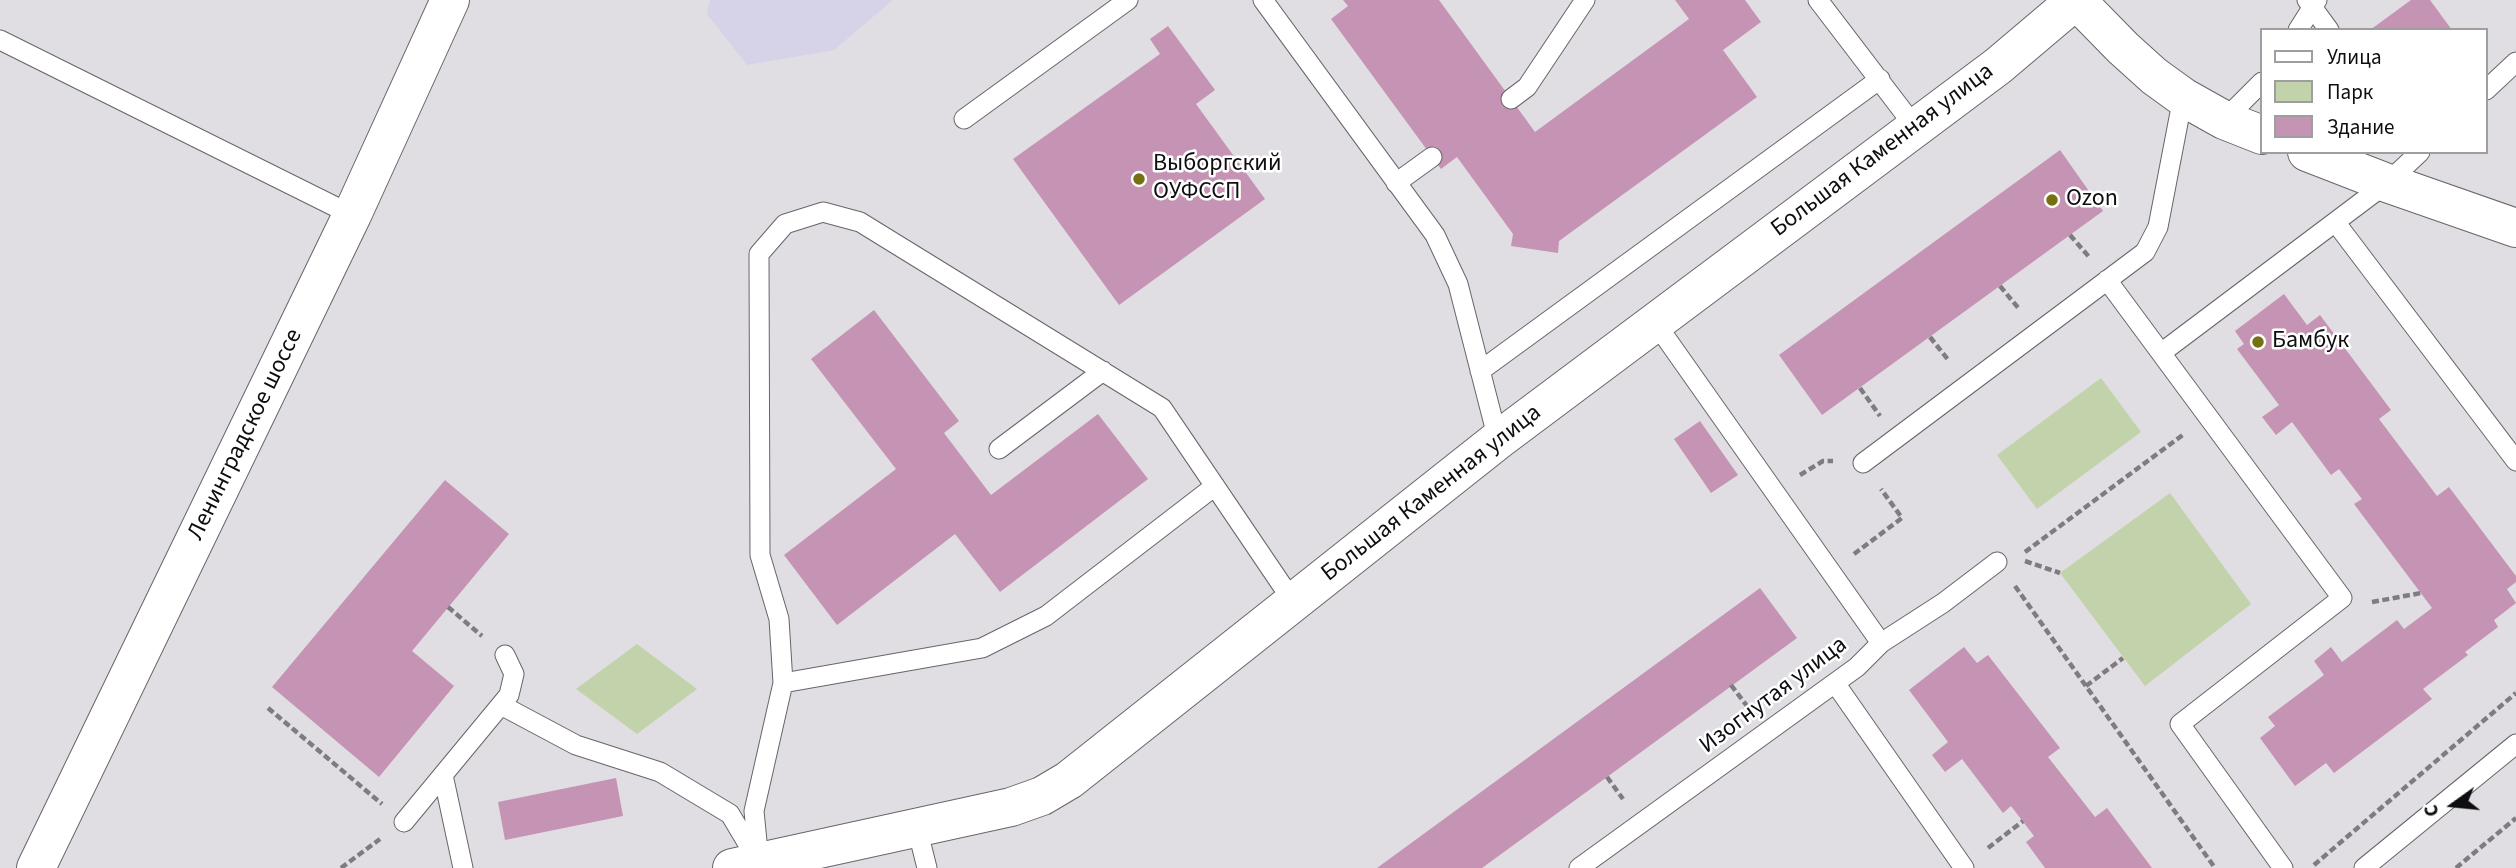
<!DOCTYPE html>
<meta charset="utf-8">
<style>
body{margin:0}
#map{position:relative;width:2516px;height:868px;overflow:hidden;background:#e0dee3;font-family:"Source Sans 3",sans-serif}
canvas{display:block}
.legend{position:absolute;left:2260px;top:28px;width:228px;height:126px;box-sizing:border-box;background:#fff;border:2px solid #9f9e9f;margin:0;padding:9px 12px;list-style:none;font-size:21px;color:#0e0d0f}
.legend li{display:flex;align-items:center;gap:14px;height:35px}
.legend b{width:35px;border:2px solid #9f9e9f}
.north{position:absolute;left:2418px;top:770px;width:70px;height:70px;-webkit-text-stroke:5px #fff;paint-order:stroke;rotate:255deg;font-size:19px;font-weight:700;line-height:28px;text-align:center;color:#0e0d0f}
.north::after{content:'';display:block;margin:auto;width:24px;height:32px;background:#0e0d0f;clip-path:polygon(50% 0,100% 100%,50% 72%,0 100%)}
</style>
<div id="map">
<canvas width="2516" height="868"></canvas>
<ul class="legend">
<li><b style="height:9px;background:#fff"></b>Улица</li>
<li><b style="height:19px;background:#c2d2aa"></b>Парк</li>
<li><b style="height:19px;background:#c593b3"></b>Здание</li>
</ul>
<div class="north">С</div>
</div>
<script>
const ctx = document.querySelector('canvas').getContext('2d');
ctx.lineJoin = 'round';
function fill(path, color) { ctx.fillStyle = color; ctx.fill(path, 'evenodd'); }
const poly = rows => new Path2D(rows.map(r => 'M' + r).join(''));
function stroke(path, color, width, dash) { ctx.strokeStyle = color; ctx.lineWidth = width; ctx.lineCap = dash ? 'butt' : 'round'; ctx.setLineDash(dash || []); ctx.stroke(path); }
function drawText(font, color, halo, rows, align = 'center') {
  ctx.font = font + ' "Source Sans 3",sans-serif'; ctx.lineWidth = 5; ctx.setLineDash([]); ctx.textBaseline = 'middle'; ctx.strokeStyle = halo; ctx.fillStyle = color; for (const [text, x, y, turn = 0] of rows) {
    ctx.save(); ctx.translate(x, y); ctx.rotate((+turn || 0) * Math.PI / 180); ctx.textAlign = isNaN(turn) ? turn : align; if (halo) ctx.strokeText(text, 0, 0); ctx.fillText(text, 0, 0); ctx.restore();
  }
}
fill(poly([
 [710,0,893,0,834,50,747,65,707,14]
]), '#d6d2e8');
fill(poly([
 [2101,378,2141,432,2037,509,1997,455],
 [2170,493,2251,604,2145,686,2060,573],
 [637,644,697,689,637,734,576,689]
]), '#c2d2aa');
fill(poly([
 [1343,0,1439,0,1535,132,1689,19,1675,0,1745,0,1761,22,1723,50,1757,97,1559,241,1558,253,1511,246,1513,234,1457,157,1441,169,1331,19,1348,6],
 [2411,0,2430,0,2452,30,2370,30],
 [1168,26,1215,90,1196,104,1265,199,1119,305,1013,159,1160,54,1150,39],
 [2060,150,2103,211,1822,415,1779,355],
 [2284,294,2307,325,2320,315,2391,410,2379,419,2437,496,2449,487,2516,576,2516,582,2507,589,2516,603,2494,620,2498,627,2465,652,2468,655,2423,689,2432,699,2334,773,2326,763,2295,786,2260,738,2275,726,2268,717,2324,675,2314,661,2331,647,2342,662,2397,620,2404,629,2432,608,2354,504,2362,499,2339,469,2331,475,2292,422,2276,435,2262,417,2279,405,2237,349,2244,344,2235,331],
 [874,310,959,421,944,433,991,495,1098,414,1148,479,1000,592,955,534,837,625,784,555,896,469,811,359],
 [1700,421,1738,475,1711,493,1674,439],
 [445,480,509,534,412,651,454,686,379,777,272,687],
 [1760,588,1797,638,1607,777,1482,868,1377,868],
 [1964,647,1977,663,1988,655,2060,748,2048,757,2095,817,2107,808,2152,868,2045,868,2026,842,2034,836,2011,806,2003,813,1962,759,1945,772,1932,755,1948,742,1909,690],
 [616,778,623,816,505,840,498,802]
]), '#c593b3');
const lane = poly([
 [1263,0,1435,235,1458,284,1498,440],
 [1818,0,1915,127],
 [2307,0,2329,30],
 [2298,30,2317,0],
 [0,40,352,215],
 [2486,90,2516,62],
 [1511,99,1527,87,1585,0],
 [964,119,1128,0],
 [2224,120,2262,82],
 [1396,183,1432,157],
 [2336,223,2516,461],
 [2107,280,2342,598,2180,724,2283,868],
 [1654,321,1881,643],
 [2161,353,2387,183,2420,152],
 [1480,371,1880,79],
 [999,449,1103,371],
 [1863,463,2145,252,2158,227,2183,97],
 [783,683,982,648,1046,616,1215,486],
 [1835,683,1964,868],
 [501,705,576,745,660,772,730,814,755,856],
 [443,775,463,868],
 [404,822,509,695,514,674,505,655],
 [917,828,927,868],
 [759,862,754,811,783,683,779,619,760,555,759,254,785,224,823,212,860,222,1162,408,1294,603],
 [1579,868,1857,667,1881,643,1943,603,1997,562],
 [2364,868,2516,744]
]);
const secondary = poly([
 [2307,152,2387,183,2516,228],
 [732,868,1011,807,1042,796,1069,780,1498,440,1998,66,2076,0,2123,48,2154,76,2183,97,2224,120,2262,135]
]);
const primary = poly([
 [36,868,352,215,450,0]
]);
stroke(lane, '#676569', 21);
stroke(secondary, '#676569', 40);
stroke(primary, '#676569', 40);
stroke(poly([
 [2070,235,2090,258],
 [2000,286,2020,310],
 [1930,337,1949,361],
 [1860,388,1880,416],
 [1800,475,1823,461,1833,461],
 [2025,552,2184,434],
 [1854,554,1902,518,1881,489],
 [2025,561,2060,573],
 [2015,586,2215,868],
 [2372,602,2421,593],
 [448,607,482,636],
 [1731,685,1750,710],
 [2086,686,2123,658],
 [268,708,382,804],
 [1607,777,1623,799],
 [1988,848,2023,821],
 [2314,865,2516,693],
 [341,868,380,839],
 [2456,868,2516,818]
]), '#7e7c80', 4.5, [7, 3.5]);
stroke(lane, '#fff', 19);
stroke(secondary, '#fff', 38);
stroke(primary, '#fff', 38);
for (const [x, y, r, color] of [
 [1139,179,7,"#757113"],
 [2052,200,7,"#757113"],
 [2258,342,7,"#757113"]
]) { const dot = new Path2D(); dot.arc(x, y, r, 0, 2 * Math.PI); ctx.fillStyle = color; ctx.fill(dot); stroke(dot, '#fff', 2.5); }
drawText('24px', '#0e0d0f', '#fff', [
 ["Большая Каменная улица",1883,151,-37],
 ["Ленинградское шоссе",246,435,-64],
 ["Большая Каменная улица",1432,494,-38],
 ["Изогнутая улица",1774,696,-37]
]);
drawText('24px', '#0e0d0f', '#fff', [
 ["Выборгский",1153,165],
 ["ОУФССП",1153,193],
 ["Ozon",2066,200],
 ["Бамбук",2272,342]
], 'left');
</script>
